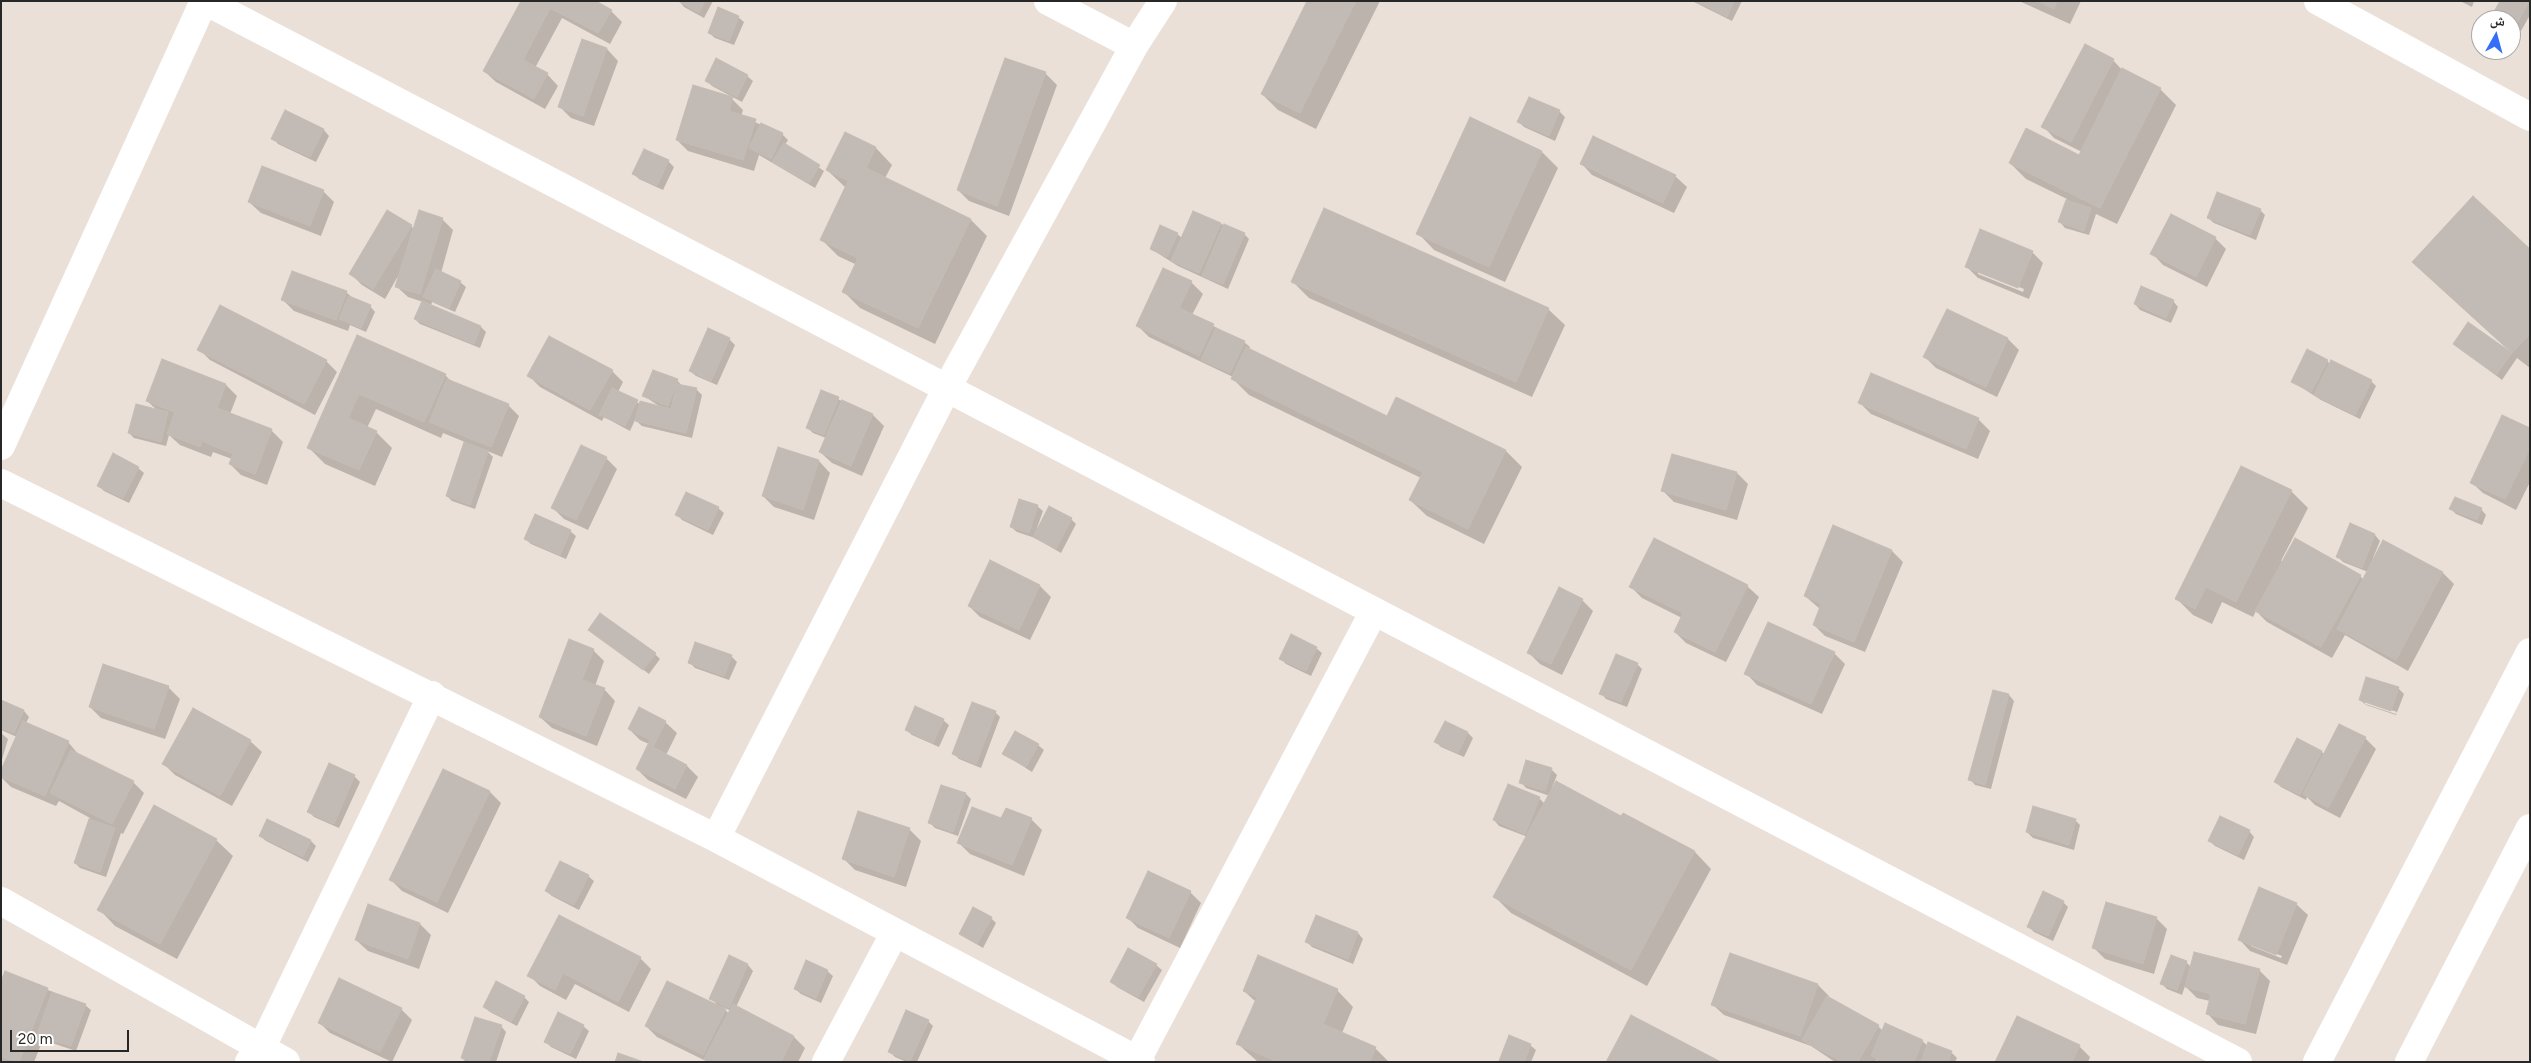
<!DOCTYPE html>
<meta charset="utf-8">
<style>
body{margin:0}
#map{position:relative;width:2531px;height:1063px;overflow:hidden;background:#eae0d8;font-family:Figtree,"Noto Naskh Arabic",sans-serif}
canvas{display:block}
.frame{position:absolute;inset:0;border:2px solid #272727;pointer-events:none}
.north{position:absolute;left:2471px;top:10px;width:50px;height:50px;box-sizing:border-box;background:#fff;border:1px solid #a9a9a9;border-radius:50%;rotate:7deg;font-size:14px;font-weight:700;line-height:20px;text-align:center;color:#272727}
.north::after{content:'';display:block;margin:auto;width:18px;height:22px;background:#356ef9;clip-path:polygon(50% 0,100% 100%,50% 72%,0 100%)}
.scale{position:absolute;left:10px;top:1030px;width:119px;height:22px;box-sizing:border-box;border:2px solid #272727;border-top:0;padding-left:6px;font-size:15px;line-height:18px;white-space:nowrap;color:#272727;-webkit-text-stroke:4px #fff;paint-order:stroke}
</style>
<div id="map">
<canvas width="2531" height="1063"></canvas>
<div class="frame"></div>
<div class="north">ش</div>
<div class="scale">20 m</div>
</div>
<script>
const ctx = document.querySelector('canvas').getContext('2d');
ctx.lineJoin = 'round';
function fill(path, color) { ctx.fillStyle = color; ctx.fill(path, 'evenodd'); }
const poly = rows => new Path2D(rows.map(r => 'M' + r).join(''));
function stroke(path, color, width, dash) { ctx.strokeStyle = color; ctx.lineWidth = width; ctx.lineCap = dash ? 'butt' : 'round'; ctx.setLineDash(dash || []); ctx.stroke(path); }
fill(poly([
 [523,1,611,11,622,22,610,44,562,18,535,68,547,74,558,86,545,109,496,82,484,71],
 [679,1,713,1,704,18,684,7],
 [1308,1,1380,1,1316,129,1278,110,1262,94],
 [1692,1,1742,1,1732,21],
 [2019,1,2081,1,2070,24],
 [2460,1,2474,1,2472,7],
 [2501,1,2530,1,2530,15,2521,31,2511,26,2511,20,2499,20,2494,15],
 [738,17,744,22,734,45,715,38,709,33],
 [583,41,607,49,618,61,594,126,571,118,560,107],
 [1006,59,1046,74,1057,85,1009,216,969,201,958,190],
 [2113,60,2122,70,2160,89,2176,105,2117,224,2096,214,2089,235,2065,228,2060,222,2067,199,2026,179,2010,163,2079,157,2082,152,2054,138,2043,126],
 [747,76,753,81,742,102,712,86,707,81],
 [1530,98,1560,112,1565,117,1555,141,1524,127,1519,122],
 [732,99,743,110,741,116,782,134,788,140,785,145,824,171,815,188,759,155,754,171,688,151,677,140],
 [286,112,324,130,329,136,316,162,278,144,273,138],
 [845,133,876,148,892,165,885,178,971,220,987,236,935,344,860,308,844,292,857,265,838,256,821,239,846,188,827,170],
 [1542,152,1558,168,1505,282,1434,250,1418,233],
 [668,161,674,167,663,190,639,179,634,174],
 [1581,163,1675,176,1687,187,1674,213,1592,175],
 [323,191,334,202,321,236,261,213,249,202],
 [2260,210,2265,215,2256,240,2214,223,2208,218],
 [1194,212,1244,234,1249,239,1228,289,1178,266,1151,249,1177,234,1182,238],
 [442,219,453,230,441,273,460,282,466,287,455,312,432,302,431,306,481,327,486,332,480,348,420,324,415,319,423,302,408,297,396,286,398,276,385,299,362,285,351,274,411,226,414,229],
 [2215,238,2226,249,2207,287,2163,265,2152,253],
 [2530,250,2530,368,2517,358,2502,380,2454,343,2510,351,2430,278],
 [2032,252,2043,263,2029,299,1978,278,1967,267],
 [1978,271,2024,289,2023,292,1978,274],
 [1164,270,1191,282,1203,294,1192,315,1244,342,1250,347,1248,350,1387,417,1397,399,1506,451,1522,467,1484,544,1427,516,1410,500,1421,478,1249,395,1232,378,1233,377,1149,337,1138,326],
 [1293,282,1548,309,1565,325,1532,397,1309,298],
 [346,292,355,300,370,306,375,312,366,332,350,325,348,331,294,311,283,300],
 [2173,301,2178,307,2171,323,2140,310,2135,304],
 [1947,310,2008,339,2019,350,1997,397,1936,368,1925,357],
 [358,337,445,375,452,382,508,405,519,416,502,457,487,451,493,457,475,509,452,501,447,496,465,442,443,433,441,438,376,409,367,428,376,432,392,448,375,486,325,464,309,448],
 [729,339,735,345,717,385,696,376,690,371],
 [199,349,326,361,337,372,315,415,210,360],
 [2327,361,2331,365,2371,381,2376,386,2360,419,2321,400,2293,382],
 [612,371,623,382,618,392,640,404,662,408,644,396,677,380,683,387,697,390,702,395,692,438,642,426,635,420,630,431,604,417,602,421,540,387,529,376],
 [226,385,237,396,230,414,272,431,283,442,267,485,241,475,230,464,232,459,213,452,211,457,180,445,169,435,166,446,134,438,129,433,157,410,147,401],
 [822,392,873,415,884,426,862,476,832,463,820,452,826,438,813,433,808,428],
 [1859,402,1978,419,1990,431,1978,459,1871,414],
 [2530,430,2530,482,2516,510,2483,493,2471,482],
 [1672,455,1737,473,1748,484,1737,520,1674,502,1663,491],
 [606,458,617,469,588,530,564,519,553,508],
 [819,461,830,473,814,520,774,507,763,496],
 [2242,467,2291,491,2308,508,2281,561,2360,576,2364,580,2368,572,2343,562,2337,556,2350,525,2375,535,2380,541,2373,558,2375,558,2384,542,2443,573,2454,584,2408,671,2345,635,2332,658,2267,622,2256,611,2253,617,2222,602,2212,624,2193,615,2177,599],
 [138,468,144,473,129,503,104,491,99,486],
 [1037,506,1043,511,1037,528,1071,519,1076,524,1061,553,1035,538,1017,532,1011,527],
 [718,508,724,513,713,535,682,520,677,514],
 [2451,509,2481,509,2486,515,2482,525,2456,514],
 [570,531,576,536,566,559,531,544,525,539],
 [1892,551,1903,562,1865,652,1825,636,1814,625,1820,609,1805,596],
 [990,562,1040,586,1051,597,1030,640,980,617,969,606],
 [1747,586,1759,597,1726,662,1686,643,1675,632,1682,618,1642,598,1631,587],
 [1582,600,1593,611,1562,675,1540,664,1529,653],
 [590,630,655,654,660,659,649,674],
 [1316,648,1322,653,1311,676,1286,664,1281,659],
 [593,650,604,661,595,686,604,689,615,701,597,746,552,728,540,717],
 [1834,653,1845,664,1822,714,1757,685,1746,673],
 [731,656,737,662,729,680,695,668,690,663],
 [1637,664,1642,669,1627,707,1606,699,1601,693],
 [168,687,180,699,165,739,101,718,90,707],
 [2398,688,2404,694,2396,715,2366,705,2360,700],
 [2365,701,2397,712,2396,714,2365,704],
 [1994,692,2009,695,2014,701,1991,789,1975,785,1970,779],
 [1,702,24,711,29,717,26,723,68,742,79,755,133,782,144,793,123,834,121,833,106,877,80,868,75,863,90,818,59,801,56,806,11,787,1,777,17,737,1,730],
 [193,710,250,741,262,752,232,806,175,775,164,764],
 [995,712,1000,717,981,768,959,759,954,754],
 [943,720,949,725,939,747,912,735,906,730],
 [665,722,677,733,666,755,687,766,698,777,686,799,648,780,637,769,649,744,640,740,629,729],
 [1445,722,1468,733,1473,738,1464,757,1441,747,1436,742],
 [1,733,8,739,1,763],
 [2365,738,2376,749,2340,818,2315,805,2307,797,2306,800,2281,787,2276,782,2322,752,2325,755],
 [1038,745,1044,750,1032,772,1004,754],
 [1551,769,1557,775,1552,788,1622,818,1624,814,1695,852,1711,869,1647,986,1511,913,1495,897,1528,837,1499,826,1494,820,1539,798,1545,804,1550,796,1526,788,1521,782],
 [444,771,490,792,501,803,448,913,402,891,391,880],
 [354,776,360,782,339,828,314,817,309,812],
 [966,794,971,799,958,836,935,828,930,823],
 [1031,819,1042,830,1024,876,970,854,959,843,1002,820],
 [268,820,311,841,316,846,308,862,266,841,260,836],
 [2075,820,2080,825,2074,850,2033,838,2027,832],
 [909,829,921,841,906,887,855,870,844,859],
 [2249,831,2254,837,2244,860,2215,846,2210,841],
 [216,840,233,856,177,959,115,926,99,909],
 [588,876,594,881,579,910,552,896,546,891],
 [1190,892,1201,903,1180,948,1138,928,1127,917],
 [2063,902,2068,907,2053,941,2034,932,2029,927],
 [2296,904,2308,915,2287,965,2250,951,2239,939],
 [2251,944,2282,956,2281,958,2251,946],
 [369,905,420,924,431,935,419,969,368,951,356,940],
 [1317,917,1358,933,1363,939,1353,964,1312,947,1307,942],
 [991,918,996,923,983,948,960,934],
 [2156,918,2167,929,2154,974,2105,959,2094,948],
 [1730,954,1818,985,1829,996,1828,999,1878,1026,1883,1031,1922,1041,1928,1046,1951,1052,1957,1058,1955,1062,1879,1062,1877,1060,1875,1062,1835,1062,1811,1046,1724,1015,1712,1004],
 [729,957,748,965,753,971,736,1007,794,1037,805,1048,798,1062,708,1062,657,1037,646,1026,718,1006,711,998],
 [723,1007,731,1011,729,1014],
 [640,958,651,969,629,1012,575,984,566,1000,540,986,529,975],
 [2186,962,2191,967,2259,970,2270,981,2256,1034,2218,1025,2207,1013,2210,1001,2197,998,2185,986,2182,995,2167,989,2162,984],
 [1156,965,1162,970,1144,1002,1117,987,1112,982],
 [827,971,833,976,821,1003,801,994,795,989],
 [6,973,85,1005,91,1010,76,1051,43,1040,34,1062,1,1062,1,984],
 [1337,990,1353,1007,1342,1033,1375,1048,1389,1062,1258,1062,1238,1044,1256,1002,1244,991],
 [524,997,529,1002,517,1026,490,1012,484,1007],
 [401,1009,412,1020,392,1062,330,1033,319,1022],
 [928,1021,933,1026,917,1062,907,1062,895,1057,889,1051],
 [501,1026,506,1032,496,1062,466,1062,462,1058],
 [583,1026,589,1031,576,1059,551,1047,545,1041],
 [1530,1045,1536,1050,1531,1062,1501,1060],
 [2079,1046,2090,1057,2088,1062,1996,1062]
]), '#0003');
const building = poly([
 [521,1,596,1,612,10,598,33,550,8,523,60,548,73,534,99,483,71,521,1],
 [678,1,705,1,699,13,678,1],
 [1307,1,1356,1,1300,113,1261,94,1307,1],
 [1695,1,1734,1,1727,17,1695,1],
 [2038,1,2057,1,2054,9,2038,1],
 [2500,1,2529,1,2515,27,2511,25,2511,20,2502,20,2492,15,2500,1],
 [718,7,739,16,729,41,708,33,718,7],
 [582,39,607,48,583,116,558,107,582,39],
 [2085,44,2114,59,2071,142,2041,127,2085,44],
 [716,58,748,75,737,97,705,81,716,58],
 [1005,58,1046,72,997,206,957,190,1005,58],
 [2122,68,2161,88,2100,208,2009,163,2026,128,2079,155,2122,68],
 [693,85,733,97,729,111,756,119,743,160,676,140,693,85],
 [1529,97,1560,110,1549,136,1517,122,1529,97],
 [285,110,324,129,310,157,271,139,285,110],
 [1470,117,1542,151,1489,267,1416,234,1470,117],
 [761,123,783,133,771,159,749,148,761,123],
 [845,132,876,147,866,168,971,219,918,328,842,292,858,258,820,240,848,181,826,170,845,132],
 [1593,136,1676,175,1663,203,1580,164,1593,136],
 [784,143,820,165,809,183,772,162,784,143],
 [644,149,669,160,657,186,632,174,644,149],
 [262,166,324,190,310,226,248,202,262,166],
 [2217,192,2261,209,2250,235,2207,218,2217,192],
 [2473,196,2530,249,2530,334,2512,353,2412,262,2473,196],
 [2066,200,2091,208,2084,231,2058,222,2066,200],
 [1324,208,1549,308,1516,382,1291,282,1324,208],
 [387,210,412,225,373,289,349,274,387,210],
 [419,210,443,218,420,294,395,287,419,210],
 [1193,211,1221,223,1199,273,1171,261,1193,211],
 [2171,214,2216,237,2196,277,2150,254,2171,214],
 [1224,224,1245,233,1223,284,1202,276,1224,224],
 [1160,225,1178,233,1167,257,1150,249,1160,225],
 [1980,229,2033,251,2018,288,1965,267,1980,229],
 [1163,268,1192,281,1179,308,1214,324,1199,356,1136,326,1163,268],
 [436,269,461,281,449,308,423,297,436,269],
 [292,271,347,291,336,320,281,300,292,271],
 [2141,286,2174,300,2166,318,2134,304,2141,286],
 [349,296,371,305,361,328,339,319,349,296],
 [422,301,481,326,474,344,414,319,422,301],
 [220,305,327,360,304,404,197,350,220,305],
 [1947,309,2008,338,1986,387,1923,357,1947,309],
 [2468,322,2512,353,2496,375,2453,344,2468,322],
 [708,328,730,338,711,381,689,371,708,328],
 [1216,328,1245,341,1230,373,1201,360,1216,328],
 [357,335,446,374,424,422,359,394,348,418,377,431,359,470,307,448,357,335],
 [549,336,613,370,590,410,527,376,549,336],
 [1246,347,1387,416,1396,397,1506,450,1468,529,1409,500,1423,472,1231,379,1246,347],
 [2307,349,2328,360,2311,392,2291,382,2307,349],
 [162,359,226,384,217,408,272,429,255,474,229,464,233,454,202,441,200,447,167,434,175,412,146,401,162,359],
 [2331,360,2372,380,2355,415,2314,395,2331,360],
 [653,370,678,379,668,406,642,396,653,370],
 [1871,373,1979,418,1966,449,1858,403,1871,373],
 [447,379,509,404,491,447,429,422,447,379],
 [677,384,697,388,686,433,635,421,640,401,671,409,677,384],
 [612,388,638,400,625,426,599,415,612,388],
 [821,390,839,397,824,435,806,428,821,390],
 [842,400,873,414,851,466,819,452,842,400],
 [136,404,168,412,161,442,128,433,136,404],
 [2502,415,2530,428,2530,448,2505,499,2470,483,2502,415],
 [464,442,488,451,470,505,446,496,464,442],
 [581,445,607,457,576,520,551,508,581,445],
 [778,447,819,460,803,510,762,496,778,447],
 [113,453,139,467,123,498,97,486,113,453],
 [1672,454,1737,472,1726,510,1661,491,1672,454],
 [2241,466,2292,490,2236,602,2206,587,2195,609,2175,599,2241,466],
 [686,492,719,507,708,530,675,515,686,492],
 [2455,497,2482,508,2477,520,2449,509,2455,497],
 [1019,499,1038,505,1029,533,1010,527,1019,499],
 [1049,506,1072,518,1056,549,1033,537,1049,506],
 [535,514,571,530,560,555,524,539,535,514],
 [2350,523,2375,534,2362,568,2336,557,2350,523],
 [1833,525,1892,550,1854,642,1813,625,1821,604,1804,596,1833,525],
 [1654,538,1748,585,1715,652,1674,632,1683,613,1629,587,1654,538],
 [2295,538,2361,575,2321,647,2255,611,2295,538],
 [2383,540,2443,572,2396,660,2337,629,2383,540],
 [990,560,1040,585,1019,630,968,606,990,560],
 [1559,587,1583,599,1551,664,1527,653,1559,587],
 [600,613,656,653,643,670,588,630,600,613],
 [1768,622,1835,652,1811,704,1744,674,1768,622],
 [1291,634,1317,647,1306,671,1279,659,1291,634],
 [569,639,594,649,582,680,605,688,586,736,539,717,569,639],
 [695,642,732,655,724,676,688,663,695,642],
 [1616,654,1638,663,1621,702,1599,694,1616,654],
 [103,664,169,686,154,729,89,707,103,664],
 [2366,677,2399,687,2391,711,2359,700,2366,677],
 [1993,690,2009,694,1985,785,1968,780,1993,690],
 [1,700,24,710,14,733,1,728,1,700],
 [972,702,996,711,976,764,952,754,972,702],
 [915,706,944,719,933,743,905,730,915,706],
 [639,707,666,721,653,747,687,765,675,789,636,769,650,740,628,729,639,707],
 [193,708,251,740,220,796,162,764,193,708],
 [23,721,69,741,45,796,1,777,1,770,23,721],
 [1445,721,1468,732,1458,753,1434,742,1445,721],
 [2339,724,2366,737,2328,808,2303,794,2339,724],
 [1015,731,1039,744,1026,767,1002,754,1015,731],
 [2297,738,2322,751,2300,795,2274,782,2297,738],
 [71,750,134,781,112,824,50,793,71,750],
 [1526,760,1552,768,1545,791,1519,783,1526,760],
 [329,763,355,775,334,824,307,812,329,763],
 [443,769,490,791,437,902,389,880,443,769],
 [1556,781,1621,816,1623,813,1695,851,1631,970,1493,897,1556,781],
 [1508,784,1540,797,1525,834,1493,820,1508,784],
 [941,785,966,793,953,832,928,823,941,785],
 [154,805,217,839,160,944,97,910,154,805],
 [2033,806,2076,819,2069,845,2026,832,2033,806],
 [972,807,1001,818,1006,808,1032,818,1012,865,957,843,972,807],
 [858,811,910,828,894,877,842,859,858,811],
 [2220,816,2250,830,2238,855,2208,841,2220,816],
 [89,819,115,828,100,872,74,863,89,819],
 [267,819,311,840,303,857,259,836,267,819],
 [560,861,589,875,574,905,545,891,560,861],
 [1148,871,1191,891,1169,938,1126,918,1148,871],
 [2259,887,2297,903,2276,955,2238,940,2259,887],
 [2043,891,2064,901,2048,936,2027,927,2043,891],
 [2106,902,2157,917,2143,964,2092,948,2106,902],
 [368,904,420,923,408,959,355,940,368,904],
 [973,907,992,917,977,944,959,934,973,907],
 [559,915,641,957,618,1002,563,973,555,990,527,976,559,915],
 [1316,915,1358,932,1348,959,1305,942,1316,915],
 [1128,948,1157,964,1138,997,1110,982,1128,948],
 [2194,952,2260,969,2245,1024,2206,1014,2211,994,2185,987,2194,952],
 [1730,953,1818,984,1800,1036,1711,1005,1730,953],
 [729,955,748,964,729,1008,709,999,729,955],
 [1258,955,1338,989,1323,1024,1376,1047,1370,1062,1278,1062,1236,1044,1257,997,1243,991,1258,955],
 [2171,955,2187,961,2177,990,2160,984,2171,955],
 [806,960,828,970,816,998,794,989,806,960],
 [5,971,48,988,19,1062,1,1057,1,981,5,971],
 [339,978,402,1008,380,1052,318,1023,339,978],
 [496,981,525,996,511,1022,483,1007,496,981],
 [667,981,726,1009,703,1055,645,1026,667,981],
 [52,992,86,1004,71,1046,37,1035,52,992],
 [1827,996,1879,1025,1858,1062,1842,1062,1802,1040,1827,996],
 [733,1004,794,1036,781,1062,709,1062,704,1059,733,1004],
 [906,1010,929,1020,910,1061,888,1052,906,1010],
 [558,1012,584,1025,570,1054,544,1042,558,1012],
 [1631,1015,1721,1062,1606,1062,1631,1015],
 [2017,1016,2080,1045,2072,1062,1995,1062,2017,1016],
 [475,1017,502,1025,489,1062,473,1062,461,1058,475,1017],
 [1885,1023,1923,1040,1914,1062,1884,1062,1871,1056,1885,1023],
 [1509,1035,1531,1044,1524,1062,1499,1061,1509,1035],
 [1928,1042,1952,1051,1948,1062,1921,1062,1928,1042],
 [618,1053,644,1062,615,1062,618,1053]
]);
fill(building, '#c2bab5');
stroke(building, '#c5bcb2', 1);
stroke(poly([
 [205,1,2238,1062],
 [1048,1,1134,46],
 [2318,1,2530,117],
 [1,446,204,1],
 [1,483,716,838,1141,1062],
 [716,838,947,388,1134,46,1163,1],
 [1,901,286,1062],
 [1137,1060,1374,611],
 [249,1062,261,1049,432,695],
 [826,1062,895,932],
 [2317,1062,2530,652],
 [2409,1062,2530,828]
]), '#fff', 28);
</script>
